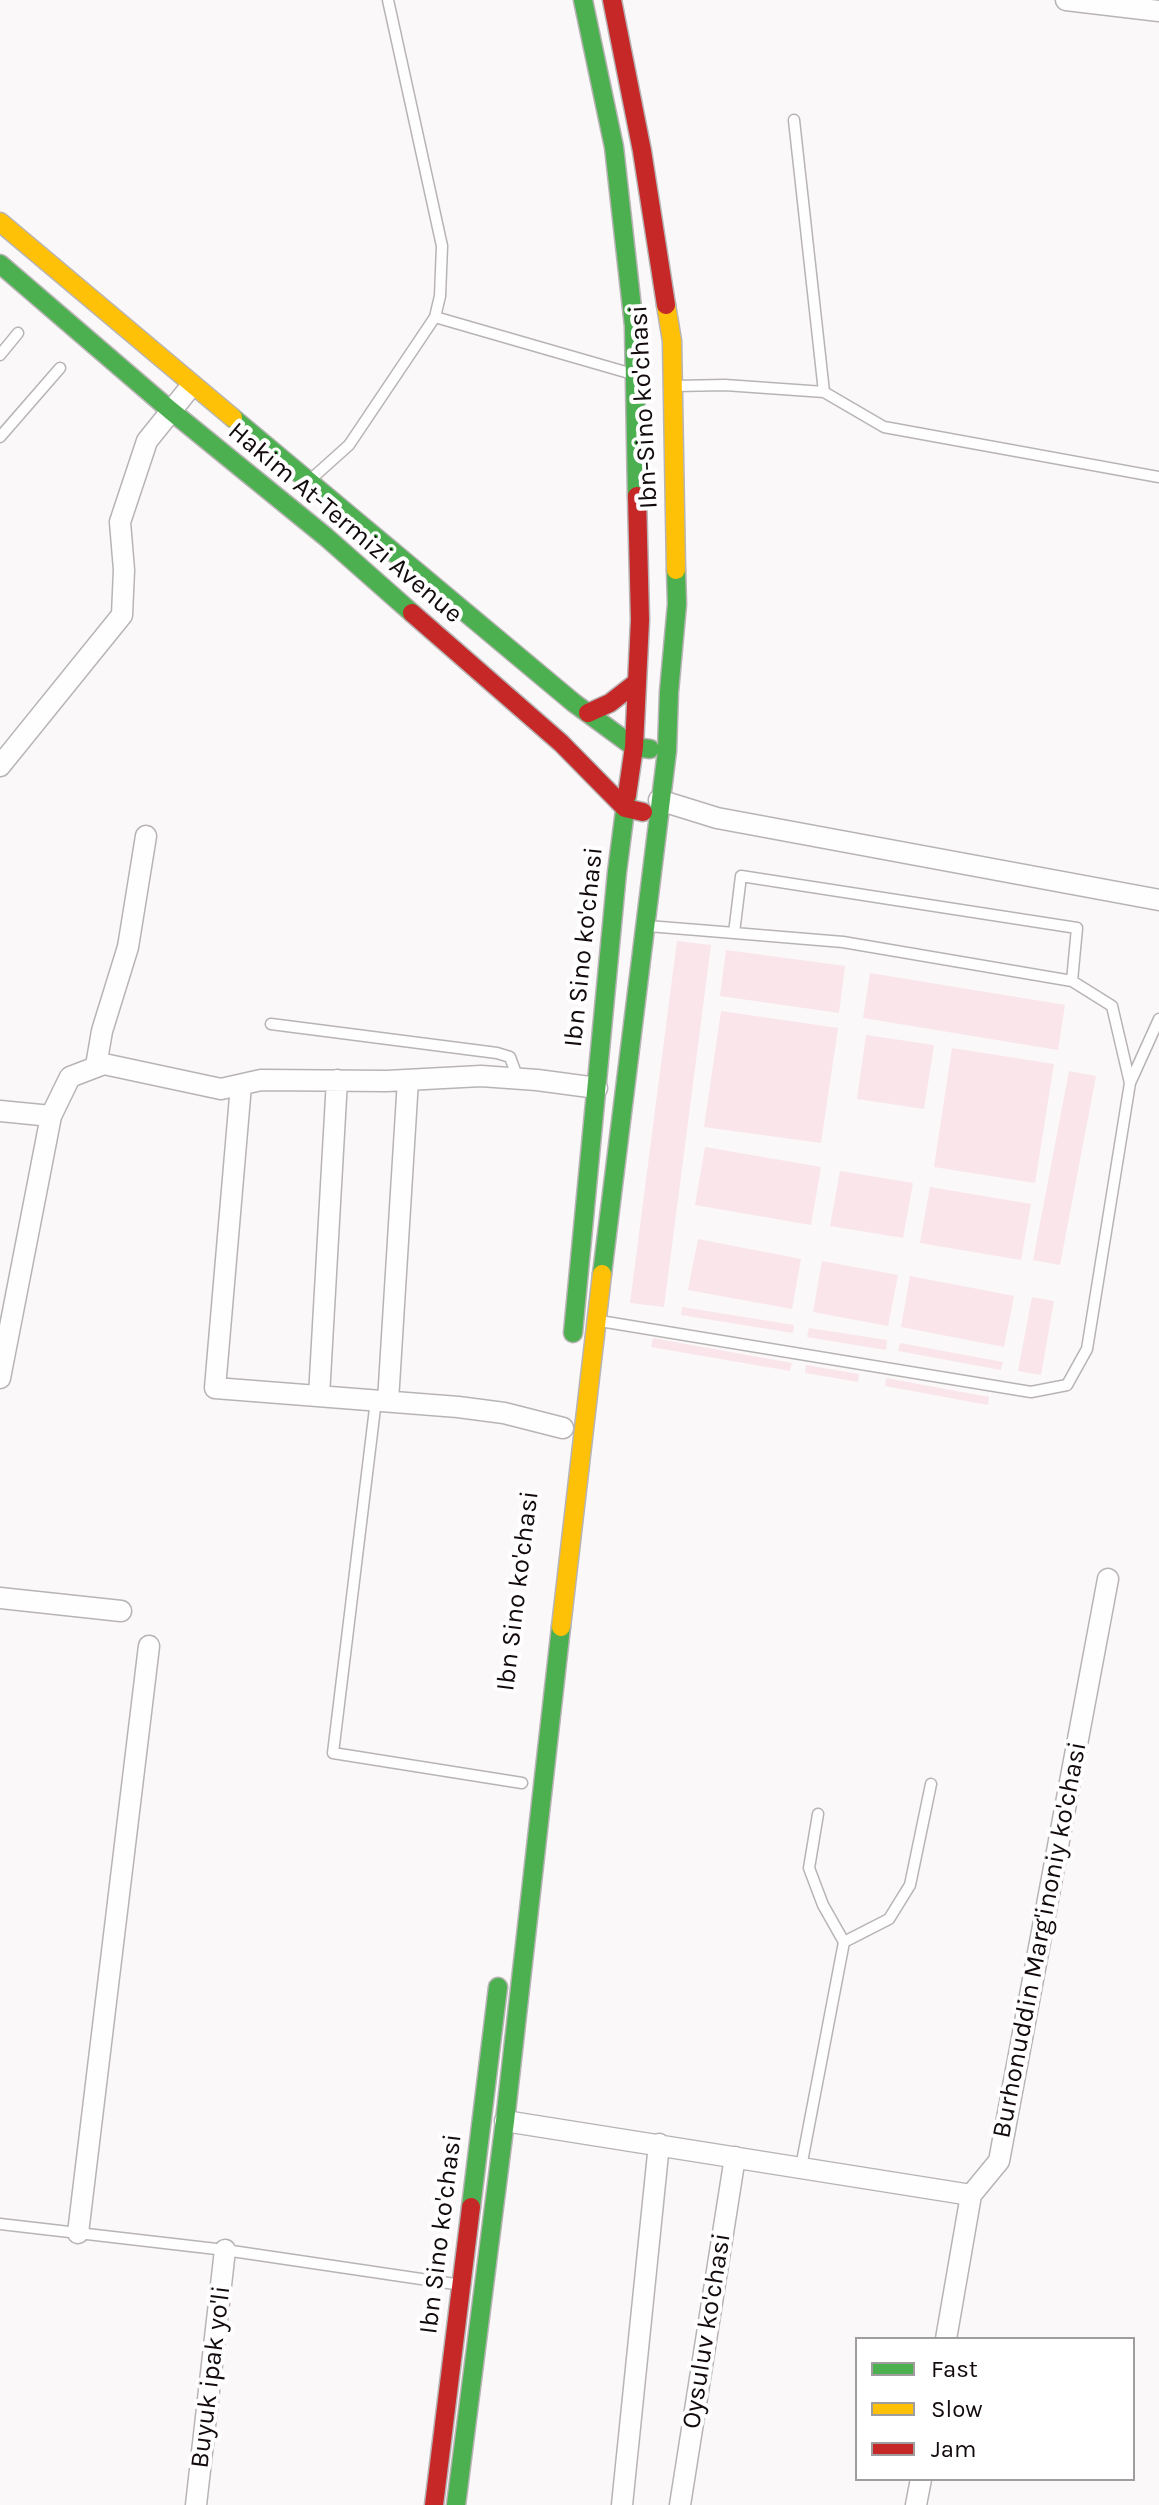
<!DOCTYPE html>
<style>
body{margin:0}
#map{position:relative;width:1159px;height:2505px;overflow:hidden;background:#fbf8f9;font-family:Karla,sans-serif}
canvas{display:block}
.legend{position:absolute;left:855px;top:2337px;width:280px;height:144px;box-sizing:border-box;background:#fff;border:2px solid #a09d9e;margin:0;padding:10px 14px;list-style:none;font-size:24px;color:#120a0c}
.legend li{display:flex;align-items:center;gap:16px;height:40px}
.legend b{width:40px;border:2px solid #a09d9e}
</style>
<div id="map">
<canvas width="1159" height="2505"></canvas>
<ul class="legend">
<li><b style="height:10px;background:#4caf50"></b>Fast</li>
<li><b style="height:10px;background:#ffc107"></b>Slow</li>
<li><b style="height:10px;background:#c62828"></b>Jam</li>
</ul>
</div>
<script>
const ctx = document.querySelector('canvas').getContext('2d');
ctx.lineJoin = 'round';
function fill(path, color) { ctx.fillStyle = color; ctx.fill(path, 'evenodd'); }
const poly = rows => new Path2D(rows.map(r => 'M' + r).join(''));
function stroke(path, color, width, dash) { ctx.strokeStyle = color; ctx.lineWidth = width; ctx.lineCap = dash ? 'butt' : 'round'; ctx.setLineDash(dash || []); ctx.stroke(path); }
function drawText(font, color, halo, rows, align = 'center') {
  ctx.font = font + ' Karla,sans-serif'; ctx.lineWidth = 8; ctx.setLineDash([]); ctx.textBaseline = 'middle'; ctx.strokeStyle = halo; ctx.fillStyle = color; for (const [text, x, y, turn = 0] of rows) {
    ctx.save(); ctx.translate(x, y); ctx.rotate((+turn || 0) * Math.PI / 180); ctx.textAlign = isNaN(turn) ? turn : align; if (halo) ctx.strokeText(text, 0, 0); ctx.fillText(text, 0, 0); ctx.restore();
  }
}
fill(poly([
 [677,941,711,945,664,1307,630,1303],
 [726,950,845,966,839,1013,720,996],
 [870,973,1065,1005,1058,1050,863,1018],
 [721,1011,838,1028,821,1143,704,1127],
 [866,1035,934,1045,924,1109,857,1099],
 [952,1048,1054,1064,1035,1183,934,1167],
 [1069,1071,1096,1076,1060,1265,1033,1260],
 [705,1147,821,1167,811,1225,695,1205],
 [840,1171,913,1183,903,1238,830,1226],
 [930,1187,1031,1204,1021,1260,920,1243],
 [698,1239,801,1259,792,1309,688,1290],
 [822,1261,898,1275,888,1326,813,1312],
 [910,1276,1014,1296,1004,1347,901,1327],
 [1032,1297,1054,1301,1041,1375,1018,1371],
 [682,1307,794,1325,793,1333,681,1315],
 [809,1328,887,1340,886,1350,807,1337],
 [653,1338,792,1363,790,1371,651,1347],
 [900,1343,1003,1362,1001,1370,898,1351],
 [806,1365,859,1374,858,1382,805,1373],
 [886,1378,989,1397,988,1405,885,1386]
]), '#f9e5ea');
const lane = poly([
 [794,120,824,392],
 [435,317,629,373],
 [0,355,18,333],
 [675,386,725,385,824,392,884,427,1159,477],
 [0,437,60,368],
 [310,480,349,445,435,317,440,296,442,246,388,0],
 [648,926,710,931,843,942,1072,981,1077,928,741,876,734,933],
 [271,1024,497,1053,510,1057,518,1079],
 [1130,1083,1159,1019],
 [600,1321,1031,1392,1067,1385,1087,1349,1130,1083,1112,1006,1072,981],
 [376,1400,333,1753,522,1783],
 [844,1942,889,1919,910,1885,931,1784],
 [801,2167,844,1942,823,1905,809,1868,818,1814],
 [0,2224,225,2250,455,2284]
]);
const street = poly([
 [1066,0,1159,11],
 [0,766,122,615,124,570,120,522,147,441,192,385],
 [659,800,717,818,1159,900],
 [96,1066,102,1031,128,947,146,836],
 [241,1085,215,1388,458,1407,504,1413,563,1428],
 [0,1111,51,1116,70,1077,104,1064,221,1089,261,1080,387,1081,481,1076,537,1080,597,1088],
 [0,1378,51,1116],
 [319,1396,337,1080],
 [388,1401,408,1080],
 [0,1598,121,1611],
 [505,2121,971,2195],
 [78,2233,149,1646],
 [946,2339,971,2195,999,2161,1108,1579],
 [196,2505,225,2250],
 [622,2505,659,2144],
 [680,2505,735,2157],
 [916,2505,921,2479]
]);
const fast = poly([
 [583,0,614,147,634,326,637,496],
 [0,264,170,410,326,537,412,613],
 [233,418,574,703,634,747,650,749],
 [602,1274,667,751,669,692,677,604,676,570],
 [573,1333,617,872,627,795],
 [471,2207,498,1987],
 [456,2505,505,2121,561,1627]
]);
const slow = poly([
 [0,222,233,418],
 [666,305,672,341,676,570],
 [561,1627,602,1274]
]);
const jam = poly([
 [612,0,642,151,666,305],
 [412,613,561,743,625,808,643,812],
 [588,713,610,703,637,682],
 [627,795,634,747,640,620,637,496],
 [434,2505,471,2207]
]);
stroke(lane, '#b8b4b5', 13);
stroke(street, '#b8b4b5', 23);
stroke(fast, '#b8b4b5', 21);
stroke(slow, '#b8b4b5', 21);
stroke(jam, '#b8b4b5', 21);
stroke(lane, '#fefefe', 10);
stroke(street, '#fefefe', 20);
stroke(fast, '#4caf50', 18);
stroke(slow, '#ffc107', 18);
stroke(jam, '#c62828', 18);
drawText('26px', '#120a0c', '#fff', [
 ["Ibn-Sino ko'chasi",644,407,-93],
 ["Hakim At-Termizi Avenue",345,523,40],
 ["Ibn Sino ko'chasi",584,947,-84],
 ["Ibn Sino ko'chasi",518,1591,-83],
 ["Burhonuddin Marg'inoniy ko'chasi",1040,1940,-79],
 ["Ibn Sino ko'chasi",441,2234,-83],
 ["Oysuluv ko'chasi",707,2331,-81],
 ["Buyuk ipak yo'li",211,2377,-83]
]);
</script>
